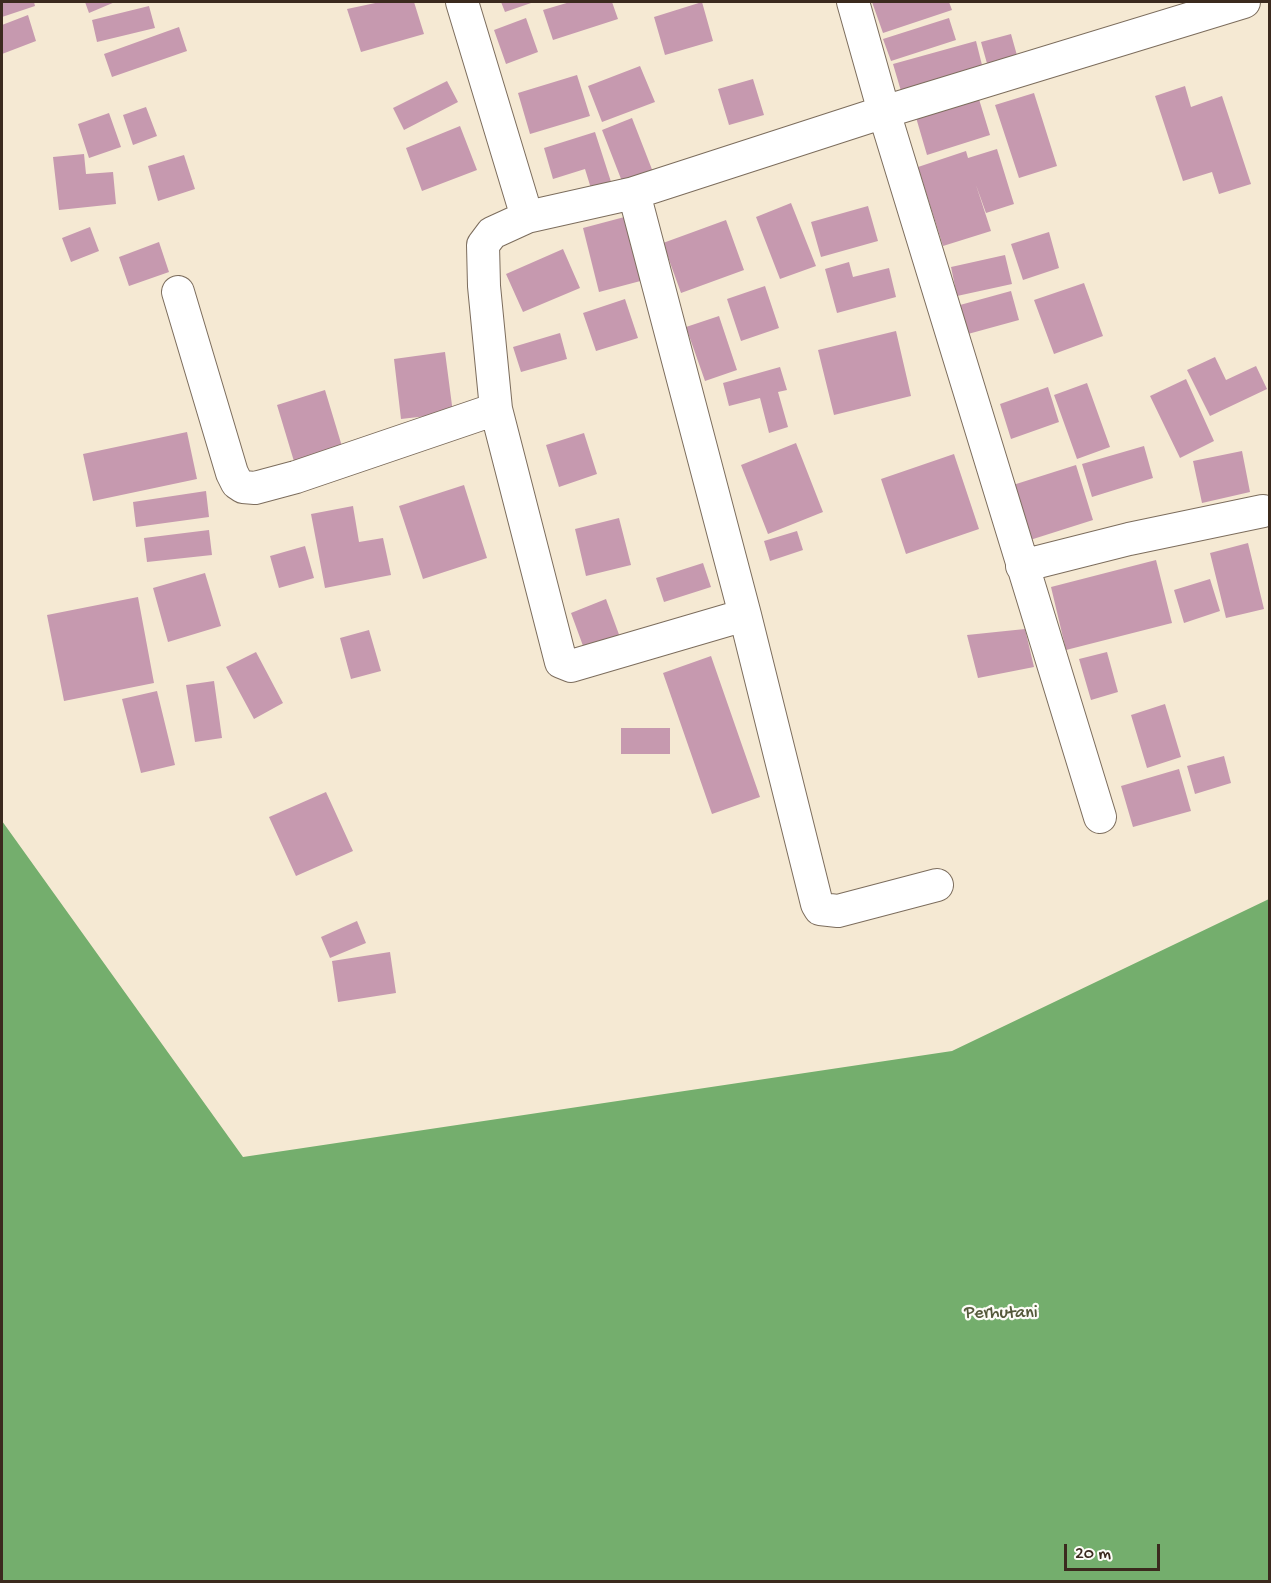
<!DOCTYPE html>
<style>
body{margin:0}
#map{position:relative;width:1271px;height:1583px;overflow:hidden;background:#f5e9d3;font-family:"Gochi Hand",sans-serif}
canvas{display:block}
.frame{position:absolute;inset:0;border:3px solid #3b2a1e;pointer-events:none}
.scale{position:absolute;left:1064px;top:1544px;width:96px;height:27px;box-sizing:border-box;border:3px solid #3b2a1e;border-top:0;padding-left:8px;font-size:18px;line-height:21px;white-space:nowrap;color:#3b2a1e;-webkit-text-stroke:4px #fdfcf7;paint-order:stroke}
</style>
<div id="map">
<canvas width="1271" height="1583"></canvas>
<div class="frame"></div>
<div class="scale">20 m</div>
</div>
<script>
const ctx = document.querySelector('canvas').getContext('2d');
ctx.lineJoin = 'round';
function fill(path, color) { ctx.fillStyle = color; ctx.fill(path, 'evenodd'); }
const poly = rows => new Path2D(rows.map(r => 'M' + r).join(''));
function stroke(path, color, width, dash) { ctx.strokeStyle = color; ctx.lineWidth = width; ctx.lineCap = dash ? 'butt' : 'round'; ctx.setLineDash(dash || []); ctx.stroke(path); }
function drawText(font, color, halo, rows, align = 'center') {
  ctx.font = font + ' "Gochi Hand",sans-serif'; ctx.lineWidth = 4.5; ctx.setLineDash([]); ctx.textBaseline = 'middle'; ctx.strokeStyle = halo; ctx.fillStyle = color; for (const [text, x, y, turn = 0] of rows) {
    ctx.save(); ctx.translate(x, y); ctx.rotate((+turn || 0) * Math.PI / 180); ctx.textAlign = isNaN(turn) ? turn : align; if (halo) ctx.strokeText(text, 0, 0); ctx.fillText(text, 0, 0); ctx.restore();
  }
}
fill(poly([
 [2,821,243,1157,952,1051,1269,899,1269,1581,2,1581]
]), '#74ae6d');
fill(poly([
 [2,2,34,2,35,6,2,17],
 [85,2,115,2,89,13],
 [380,2,414,2,424,34,361,52,347,9],
 [501,2,534,2,505,12],
 [570,2,612,2,618,19,553,40,543,10],
 [702,2,713,41,665,55,654,17],
 [872,2,949,2,952,10,883,33],
 [149,6,155,28,97,42,92,20],
 [28,15,36,41,2,54,2,25],
 [526,18,538,52,506,64,494,30],
 [949,18,956,40,891,61,883,39],
 [179,27,187,51,112,77,104,54],
 [1011,34,1018,59,988,67,981,42],
 [976,41,983,69,901,91,893,64],
 [640,66,655,102,602,122,588,86],
 [577,75,590,116,530,134,518,93],
 [753,79,764,115,729,125,718,89],
 [447,81,458,102,404,130,393,108],
 [1185,86,1191,107,1222,96,1251,184,1219,194,1212,172,1183,181,1155,96],
 [1034,93,1057,166,1019,178,995,105],
 [978,96,990,135,927,155,915,114],
 [146,107,157,136,133,145,123,115],
 [109,113,121,147,89,158,78,124],
 [632,118,653,172,623,184,602,130],
 [460,126,477,170,422,191,406,148],
 [595,132,613,188,593,195,585,169,553,179,544,148],
 [997,149,1014,204,986,213,976,185,991,231,943,246,918,167,966,151,968,158],
 [84,154,86,174,113,172,116,204,59,210,53,157],
 [184,155,195,189,158,201,148,166],
 [791,203,816,266,780,279,756,217],
 [868,206,878,241,821,257,811,222],
 [632,215,648,279,599,292,583,228],
 [726,220,744,270,681,293,663,243],
 [90,227,99,251,71,262,62,238],
 [1049,232,1059,268,1023,280,1011,244],
 [159,242,169,272,129,286,119,257],
 [563,249,580,288,523,312,506,274],
 [1005,255,1012,284,957,296,951,267],
 [849,262,853,277,889,268,896,297,837,313,825,269],
 [1084,283,1103,336,1054,354,1034,300],
 [765,286,779,328,741,341,727,299],
 [1011,291,1019,320,968,334,960,305],
 [625,299,638,338,596,351,583,313],
 [719,316,737,370,705,381,686,327],
 [896,331,911,396,834,415,818,350],
 [560,333,567,359,521,372,513,347],
 [445,352,453,413,401,419,394,359],
 [1215,357,1226,380,1256,366,1267,389,1210,416,1187,370],
 [780,367,787,390,778,392,788,427,769,433,760,398,729,406,723,383],
 [1186,379,1214,441,1180,458,1150,396],
 [1087,383,1110,447,1077,459,1054,395],
 [1048,387,1059,422,1011,439,1000,404],
 [325,390,344,453,296,468,277,405],
 [187,432,197,479,93,501,83,454],
 [584,433,597,474,559,487,546,445],
 [796,443,823,512,768,534,741,465],
 [1144,446,1153,478,1092,497,1082,464],
 [1242,451,1250,492,1202,503,1193,461],
 [954,454,979,529,906,554,881,479],
 [1076,465,1093,520,1030,540,1013,485],
 [464,485,487,558,423,579,399,506],
 [206,491,209,517,136,527,133,502],
 [353,506,359,542,383,538,391,575,325,588,311,514],
 [619,518,631,565,586,576,575,529],
 [209,530,212,555,147,562,144,538],
 [797,531,803,550,770,561,764,541],
 [1248,543,1264,609,1226,618,1210,553],
 [305,546,314,578,279,588,270,556],
 [1156,560,1172,623,1066,650,1051,587],
 [703,563,711,587,664,602,656,578],
 [205,573,221,626,168,642,153,588],
 [1210,579,1220,611,1184,623,1174,590],
 [138,597,154,683,64,701,47,615],
 [606,599,621,640,586,654,571,613],
 [1025,629,1034,667,978,678,967,635],
 [369,630,381,671,351,679,340,638],
 [256,652,283,703,254,719,226,667],
 [1107,652,1118,692,1091,700,1079,659],
 [711,656,760,797,712,814,663,673],
 [214,681,222,738,195,742,186,685],
 [157,691,175,765,141,773,122,699],
 [1165,704,1181,757,1147,768,1131,715],
 [621,728,670,728,670,754,621,754],
 [1224,756,1231,783,1195,794,1187,766],
 [1179,769,1191,811,1133,827,1121,786],
 [326,792,353,851,296,876,269,817],
 [357,921,366,943,330,958,321,937],
 [390,952,396,993,338,1002,332,961]
]), '#c699af');
const minor = poly([
 [853,2,884,112,1100,817],
 [634,193,884,112,1244,2],
 [527,217,634,193,745,615,817,904,820,909,838,911,937,885],
 [178,292,232,473,237,483,243,487,255,488,296,477,496,409,484,286,483,245,492,233,527,217,462,2],
 [496,409,561,662,571,666,745,615],
 [1022,566,1129,539,1263,511]
]);
stroke(minor, '#7c6d5d', 34);
stroke(minor, '#fff', 32);
drawText('18px', '#555a3b', '#fdfcf7', [
 ["Perhutani",1001,1314]
]);
</script>
